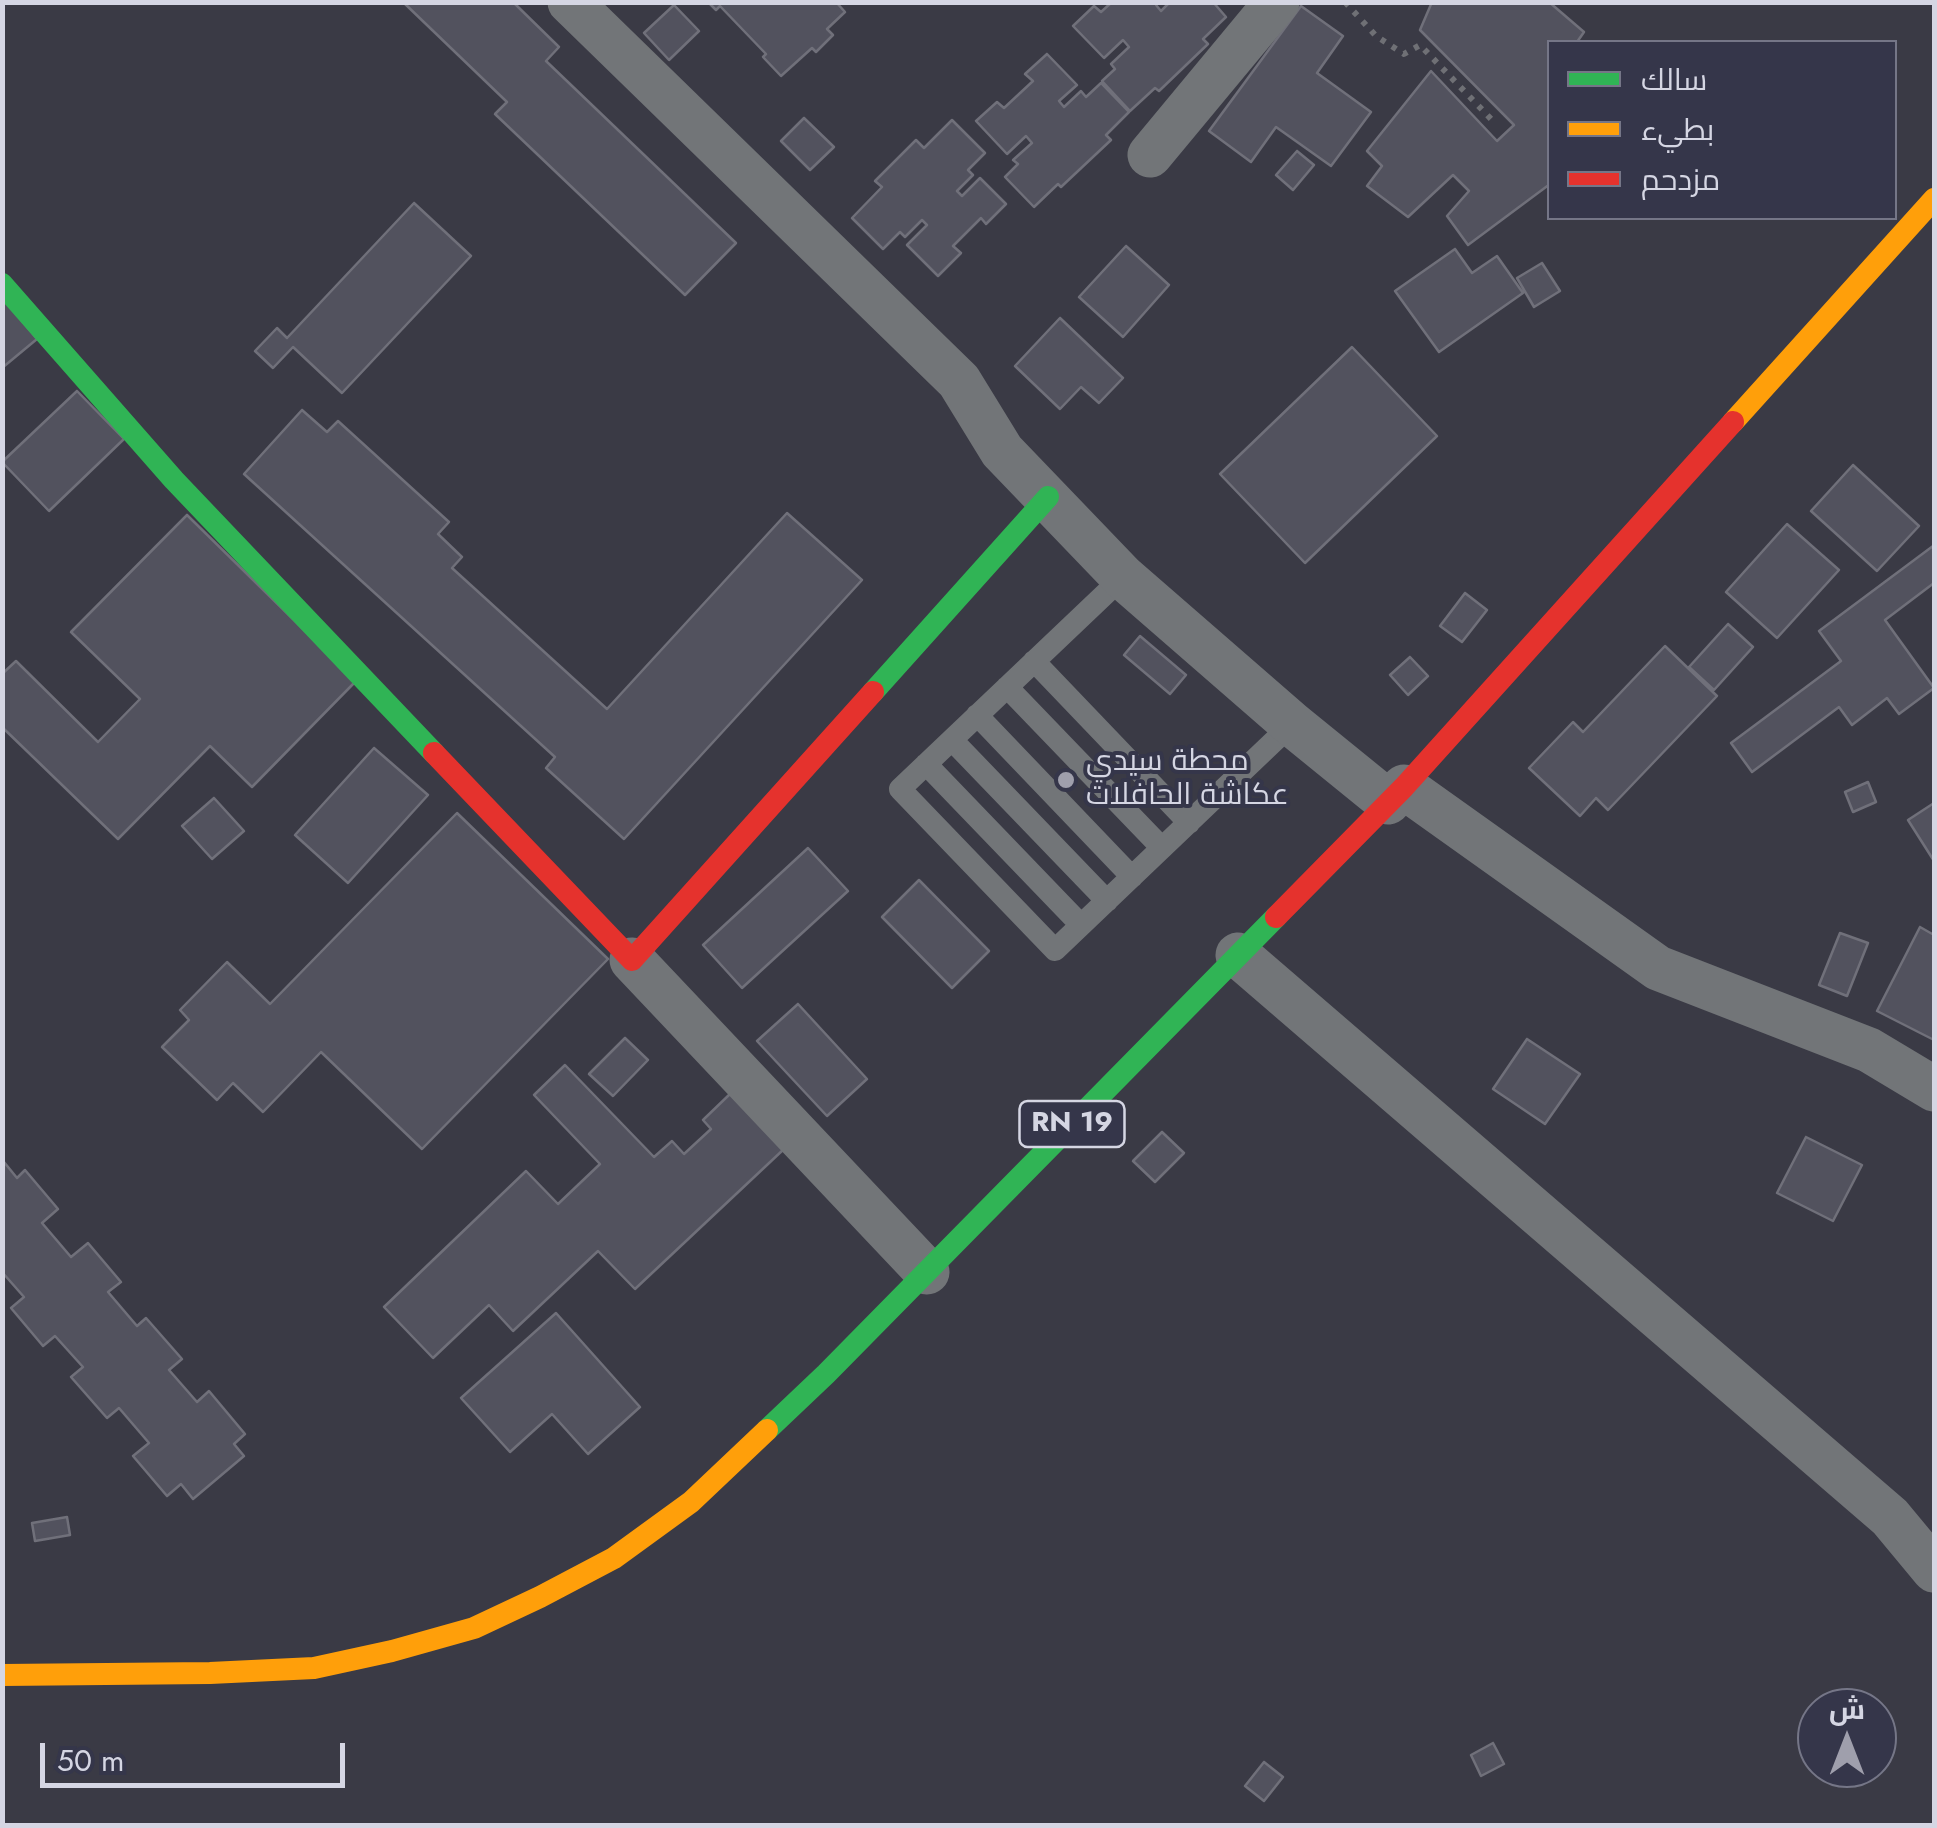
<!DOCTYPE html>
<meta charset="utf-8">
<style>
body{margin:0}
#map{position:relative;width:1937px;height:1828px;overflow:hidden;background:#3a3a45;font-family:Jost,Cairo,sans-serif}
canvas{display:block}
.frame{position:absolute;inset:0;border:5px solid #d5d6e3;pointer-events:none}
.legend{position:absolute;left:1547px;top:40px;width:350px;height:180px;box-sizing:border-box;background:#35364a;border:2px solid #757687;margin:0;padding:12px 18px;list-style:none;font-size:30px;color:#d5d6e3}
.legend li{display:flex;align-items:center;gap:20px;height:50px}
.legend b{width:50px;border:2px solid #757687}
.north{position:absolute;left:1797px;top:1688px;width:100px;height:100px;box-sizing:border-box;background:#35364a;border:2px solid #757687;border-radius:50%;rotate:0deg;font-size:28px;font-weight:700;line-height:40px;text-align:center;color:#d5d6e3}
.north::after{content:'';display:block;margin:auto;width:35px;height:45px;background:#9f9fac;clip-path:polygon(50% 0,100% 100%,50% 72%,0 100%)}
.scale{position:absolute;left:40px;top:1743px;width:305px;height:45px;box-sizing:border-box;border:5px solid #d5d6e3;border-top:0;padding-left:12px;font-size:30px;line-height:35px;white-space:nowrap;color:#d5d6e3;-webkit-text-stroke:8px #35364a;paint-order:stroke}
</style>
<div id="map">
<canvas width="1937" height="1828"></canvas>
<div class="frame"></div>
<ul class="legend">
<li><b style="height:12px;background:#30b455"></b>سالك</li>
<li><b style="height:12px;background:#ff9f0a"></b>بطيء</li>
<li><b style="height:12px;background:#e5322d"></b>مزدحم</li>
</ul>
<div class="north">ش</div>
<div class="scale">50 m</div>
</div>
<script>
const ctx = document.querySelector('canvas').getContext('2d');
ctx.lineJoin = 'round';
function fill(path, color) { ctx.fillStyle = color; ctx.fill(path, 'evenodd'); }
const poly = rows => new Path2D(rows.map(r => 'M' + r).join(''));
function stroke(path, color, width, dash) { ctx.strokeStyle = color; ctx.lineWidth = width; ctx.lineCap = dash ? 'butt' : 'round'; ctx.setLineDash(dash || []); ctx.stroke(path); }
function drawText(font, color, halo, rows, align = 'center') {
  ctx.font = font + ' Jost,Cairo,sans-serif'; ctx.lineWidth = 8; ctx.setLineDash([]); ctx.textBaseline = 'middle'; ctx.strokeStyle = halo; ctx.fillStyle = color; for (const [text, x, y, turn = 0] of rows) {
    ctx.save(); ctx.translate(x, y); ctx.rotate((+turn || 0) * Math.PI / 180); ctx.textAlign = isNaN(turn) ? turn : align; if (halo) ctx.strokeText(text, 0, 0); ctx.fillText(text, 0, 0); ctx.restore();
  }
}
const building = poly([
 [403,2,513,2,559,47,546,61,736,243,685,295,495,114,507,102,403,2],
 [708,2,836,2,845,12,827,29,833,35,816,52,812,48,781,76,763,57,766,54,720,6,716,10,708,2],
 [1112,2,1159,2,1156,5,1161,11,1170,2,1213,2,1226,17,1203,39,1208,44,1159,91,1155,88,1130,111,1102,81,1115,69,1111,64,1129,47,1123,40,1104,58,1073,26,1094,6,1101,12,1112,2],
 [1432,2,1549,2,1584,32,1577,42,1550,42,1550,184,1468,245,1447,216,1469,191,1453,175,1408,217,1367,186,1382,166,1367,151,1431,71,1497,141,1514,125,1420,30,1432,2],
 [674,5,699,31,669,60,644,33,674,5],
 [1301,6,1343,36,1317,73,1371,112,1331,166,1276,127,1251,162,1209,131,1301,6],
 [1047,54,1077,85,1059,101,1064,107,1081,91,1086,97,1101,83,1129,112,1106,135,1111,140,1061,187,1058,184,1034,207,1005,177,1018,164,1013,160,1032,143,1026,136,1007,154,976,121,997,102,1004,108,1033,81,1025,74,1047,54],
 [804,118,834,147,810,170,781,141,804,118],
 [952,120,985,153,968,170,973,175,957,191,962,196,980,178,1006,204,986,224,981,218,953,246,961,253,938,276,907,245,927,225,922,220,905,237,900,232,883,249,852,218,882,187,875,181,916,140,924,148,952,120],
 [1297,151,1314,165,1293,190,1276,175,1297,151],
 [414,203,471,256,342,393,293,347,273,368,255,351,277,328,287,338,414,203],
 [1126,246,1169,285,1123,337,1079,297,1126,246],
 [1455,249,1472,273,1497,256,1523,293,1439,352,1395,291,1455,249],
 [1542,263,1560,291,1534,307,1517,278,1542,263],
 [2,297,37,339,2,368,2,297],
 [1060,318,1123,378,1099,403,1081,387,1060,409,1015,366,1060,318],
 [1352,347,1437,436,1305,563,1220,474,1352,347],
 [77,391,124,439,49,511,2,462,77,391],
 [302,410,327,432,338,421,449,522,438,534,462,557,452,568,607,709,787,513,862,580,624,839,546,768,555,757,244,474,302,410],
 [1853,465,1919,526,1877,571,1811,511,1853,465],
 [187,515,356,681,252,787,210,746,118,839,2,727,2,674,16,661,98,742,140,699,71,632,187,515],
 [1787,524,1839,570,1777,638,1726,592,1787,524],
 [1933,546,1934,583,1885,620,1934,688,1899,714,1887,698,1852,725,1839,707,1752,772,1731,743,1841,661,1819,631,1933,546],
 [1465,593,1487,610,1462,642,1440,626,1465,593],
 [1728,624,1753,647,1714,690,1689,667,1728,624],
 [1140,636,1186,675,1170,694,1124,655,1140,636],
 [1665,646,1717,696,1608,810,1596,798,1580,816,1529,768,1573,722,1583,732,1665,646],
 [1410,657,1428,676,1408,695,1390,675,1410,657],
 [374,748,428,795,348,883,295,835,374,748],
 [1868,782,1876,802,1853,812,1845,792,1868,782],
 [214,798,244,831,212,859,182,826,214,798],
 [1934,803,1934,861,1908,820,1934,803],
 [457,813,608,959,422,1149,321,1052,263,1112,233,1083,217,1100,162,1047,189,1020,180,1010,227,962,270,1004,457,813],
 [808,848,848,891,742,988,703,945,808,848],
 [919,880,989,951,952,988,882,917,919,880],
 [1920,927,1934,935,1934,1040,1877,1011,1920,927],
 [1840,933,1868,943,1847,996,1819,985,1840,933],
 [798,1004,867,1079,827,1116,757,1041,798,1004],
 [625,1038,648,1060,613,1096,589,1074,625,1038],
 [1527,1039,1580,1074,1545,1124,1493,1089,1527,1039],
 [565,1065,654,1157,672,1141,684,1154,711,1129,703,1120,731,1093,784,1149,635,1289,598,1251,513,1331,489,1305,433,1358,384,1307,526,1171,558,1204,600,1164,534,1095,565,1065],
 [1162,1132,1184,1153,1155,1182,1133,1161,1162,1132],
 [1806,1137,1862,1165,1833,1221,1777,1193,1806,1137],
 [4,1162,17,1178,25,1170,58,1209,42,1223,71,1257,88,1243,121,1282,108,1292,137,1326,146,1318,182,1359,169,1370,197,1402,209,1391,245,1434,234,1444,244,1456,193,1499,181,1484,167,1496,133,1456,149,1443,119,1408,107,1418,71,1377,83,1367,55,1336,43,1346,11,1308,24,1297,2,1272,4,1162],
 [556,1313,640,1407,588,1454,552,1414,510,1452,461,1398,556,1313],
 [67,1517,70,1535,35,1541,32,1523,67,1517],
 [1493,1743,1504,1764,1481,1776,1471,1755,1493,1743],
 [1264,1762,1283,1777,1264,1801,1245,1786,1264,1762]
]);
fill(building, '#52525e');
stroke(building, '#70707a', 2.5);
stroke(poly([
 [1345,2,1376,36,1404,54,1420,45,1493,121]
]), '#6f7075', 6, [5, 8]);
stroke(poly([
 [1123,577,900,789,1055,950,1292,724],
 [1034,661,1189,823],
 [1007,687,1162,848],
 [977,715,1132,877],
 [952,740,1107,901],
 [926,764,1081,925]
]), '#727578', 22);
stroke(poly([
 [570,2,959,381,1002,451,1123,577,1292,724,1388,802],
 [1150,155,1277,2],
 [1404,787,1658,968,1869,1050,1934,1089],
 [1238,955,1890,1517,1934,1570],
 [632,960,927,1272]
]), '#727578', 45);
stroke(poly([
 [2,284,174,480,434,753],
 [873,692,1048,497],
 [767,1430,826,1374,1276,917]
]), '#30b455', 22);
stroke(poly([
 [1733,422,1934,199],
 [2,1675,210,1673,314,1668,392,1651,474,1628,540,1597,614,1558,691,1502,767,1430]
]), '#ff9f0a', 22);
stroke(poly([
 [434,753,632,960,873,692],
 [1276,917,1404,787,1733,422]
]), '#e5322d', 22);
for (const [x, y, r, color] of [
 [1066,780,10,"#9f9fac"]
]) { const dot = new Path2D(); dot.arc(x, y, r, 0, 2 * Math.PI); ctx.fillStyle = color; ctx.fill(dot); stroke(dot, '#35364a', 4); }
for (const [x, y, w] of [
 [1072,1124,105]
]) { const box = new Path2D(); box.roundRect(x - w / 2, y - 23, w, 46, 8); ctx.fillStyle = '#35364a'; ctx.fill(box); stroke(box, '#d5d6e3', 2.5); }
drawText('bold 28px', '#d5d6e3', null, [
 ["RN 19",1072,1124]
]);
drawText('30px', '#d5d6e3', '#35364a', [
 ["محطة سيدي",1086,763],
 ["عكاشة الحافلات",1086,797]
], 'left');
</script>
